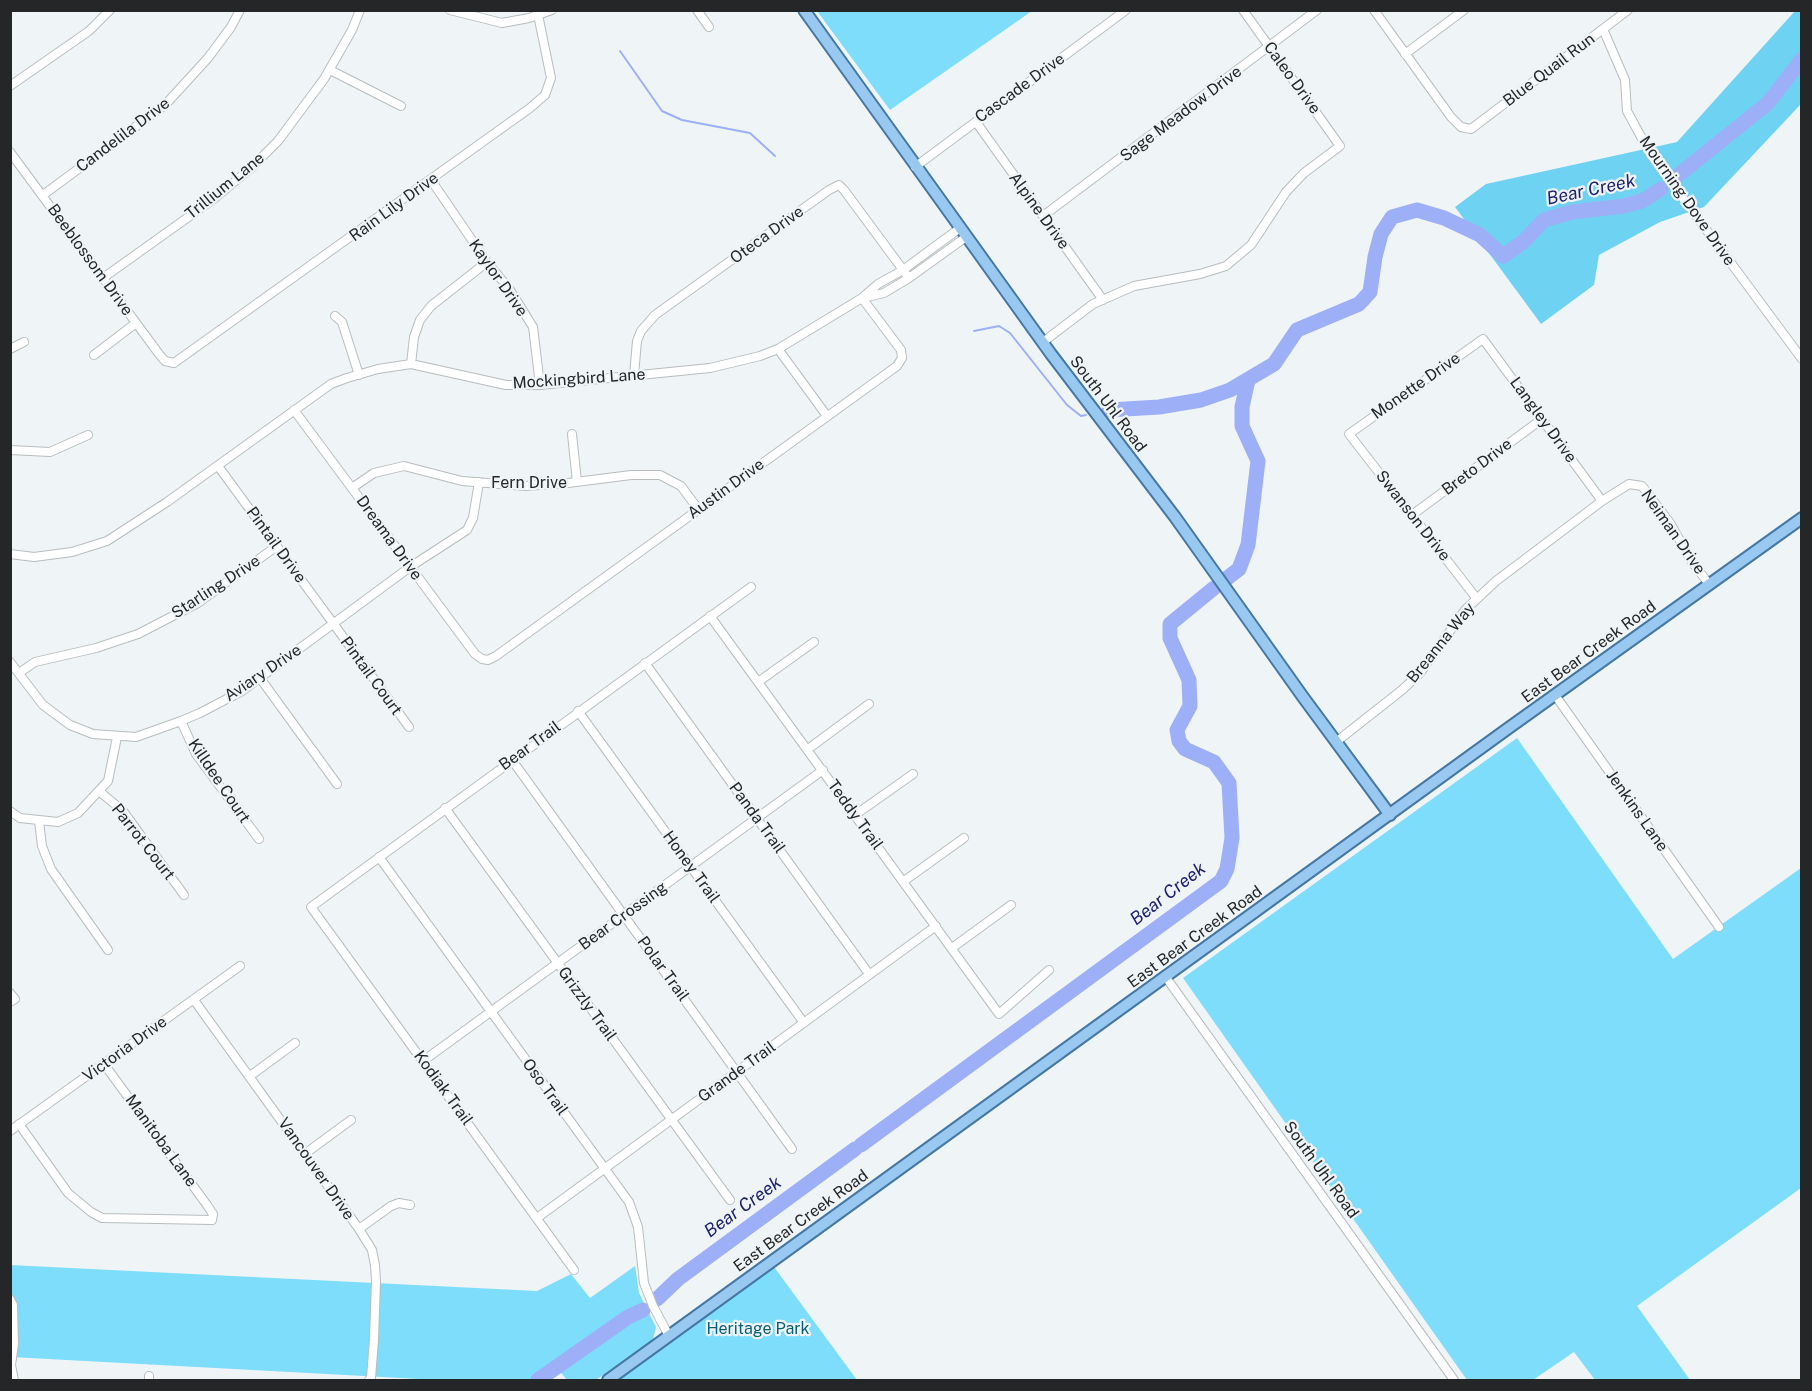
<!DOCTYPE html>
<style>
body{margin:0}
#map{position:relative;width:1812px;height:1391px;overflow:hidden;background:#eff5f7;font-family:"Public Sans",sans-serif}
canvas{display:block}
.frame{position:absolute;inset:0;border:12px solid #242627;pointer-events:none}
</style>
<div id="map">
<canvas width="1812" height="1391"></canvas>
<div class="frame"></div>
</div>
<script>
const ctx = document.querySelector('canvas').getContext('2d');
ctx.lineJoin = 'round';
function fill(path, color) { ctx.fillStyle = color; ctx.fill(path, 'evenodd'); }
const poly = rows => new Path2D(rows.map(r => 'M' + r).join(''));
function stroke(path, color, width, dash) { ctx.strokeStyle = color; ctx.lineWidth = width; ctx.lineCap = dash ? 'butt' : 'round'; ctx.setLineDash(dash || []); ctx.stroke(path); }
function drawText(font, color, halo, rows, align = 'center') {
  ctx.font = font + ' "Public Sans",sans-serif'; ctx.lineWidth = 4.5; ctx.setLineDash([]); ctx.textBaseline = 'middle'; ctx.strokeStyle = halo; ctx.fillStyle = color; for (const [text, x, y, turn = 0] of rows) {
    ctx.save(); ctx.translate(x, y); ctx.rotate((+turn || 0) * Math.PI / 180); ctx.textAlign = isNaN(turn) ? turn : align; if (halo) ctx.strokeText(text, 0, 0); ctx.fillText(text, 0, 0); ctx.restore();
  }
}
fill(poly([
 [817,11,1032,11,890,110],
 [1517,738,1673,959,1801,868,1801,1188,1637,1306,1690,1380,1595,1380,1574,1352,1533,1380,1467,1380,1183,978],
 [769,1260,857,1380,602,1380],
 [10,1265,537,1291,571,1274,590,1298,635,1266,639,1293,656,1327,653,1340,596,1380,567,1380,556,1367,533,1380,438,1380,11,1357]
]), '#7eddfb');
fill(poly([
 [1795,11,1801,11,1801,104,1704,207,1660,222,1599,255,1594,285,1541,324,1455,207,1486,184,1677,142]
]), '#6ed3f2');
stroke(poly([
 [620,51,662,111,682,120,750,133,775,156],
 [974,331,999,326,1010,333,1067,405,1081,416,1086,415]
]), '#9daff6', 2);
stroke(poly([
 [1676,177,1768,103,1802,59],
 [1109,410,1159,407,1201,400,1230,390,1274,364,1297,330,1359,304,1370,292,1375,257,1381,234,1392,217,1417,210,1444,218,1480,235,1503,256,1523,242,1544,220,1572,212,1624,206,1642,201,1661,189],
 [1226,579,1239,569,1248,545,1258,461,1242,426,1242,407,1248,380],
 [861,1145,1221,881,1227,869,1232,838,1229,783,1214,762,1185,749,1179,741,1177,730,1190,706,1189,680,1170,638,1170,624,1214,588],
 [657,1299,678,1279,855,1149],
 [538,1380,628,1317,643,1310]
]), '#9daff6', 15);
const minor = poly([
 [450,10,502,23,529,18,552,10],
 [697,10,709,27],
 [1374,10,1451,117,1461,127,1471,129,1628,10],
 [1603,29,1625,80,1627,111,1651,155,1802,359],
 [1405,54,1464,10],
 [330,70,401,106],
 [10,86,89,31,110,10],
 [976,122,1103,300],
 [10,152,159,354,165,361,174,363,530,108,545,95,551,78,537,10],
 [915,167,1126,10],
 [431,180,487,262,510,290,533,327,540,385],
 [43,195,165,105,208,58,231,27,240,10],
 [1043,216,1317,10],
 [103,278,215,198,251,168,278,141,324,79,352,30,360,10],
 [863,298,884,293,909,278,966,237],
 [335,316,342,322,359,375],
 [1043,342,1093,304,1134,286,1200,274,1226,266,1251,245,1286,192,1304,173,1340,146,1243,10],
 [10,349,24,342],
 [778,349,827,416],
 [94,355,136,323],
 [411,364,414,337,420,320,431,306,487,262],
 [634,375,637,341,641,331,655,315,829,190,839,185,844,190,909,278],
 [294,410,475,654,482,659,488,660,496,656,897,366,902,358,901,350,862,298],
 [572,434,577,482],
 [10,450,50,452,88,435],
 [218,466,409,727],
 [352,488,374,473,404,466,462,481,525,486,568,483,631,475,660,475,681,486,698,509],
 [1412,515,1542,419],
 [10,554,34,557,72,552,107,541,167,502,331,384,347,378,378,369,411,364,506,385,540,385,710,368,760,356,778,349,862,298,878,284,903,270,960,228],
 [1477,599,1349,434,1483,339,1602,501],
 [710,616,999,1014,1049,970],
 [10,662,43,705,70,725,93,734,136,737,181,721,200,713,242,691,410,567,467,530,473,518,479,482],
 [645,663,869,974],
 [19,673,35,662,96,648,138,634,198,603,277,546],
 [260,678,337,784],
 [758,682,814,642],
 [1555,695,1719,927],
 [578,711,804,1023],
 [181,721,196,754,259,839],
 [1336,742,1402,690,1420,673,1465,610,1496,581,1602,501,1629,484,1642,486,1670,523,1692,562,1709,584],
 [808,749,869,704],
 [512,760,792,1149],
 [99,791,123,811,184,895],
 [445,808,730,1200],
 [10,811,20,818,58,822,78,813,108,781,117,737],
 [855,815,913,774],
 [39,821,42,846,51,869,108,950],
 [379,857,629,1202,638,1227,644,1283,653,1306,669,1336],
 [904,881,964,838],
 [952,948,1011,905],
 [1165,976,1454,1380],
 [10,993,15,999,10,1002],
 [194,1000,359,1229,372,1250,375,1265,376,1281,374,1340,371,1378,369,1380],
 [423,1061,823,770],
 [250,1076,295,1043],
 [19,1124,68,1193,91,1212,102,1218,212,1220,213,1214,207,1205,104,1064],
 [10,1131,240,966],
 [306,1153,351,1120],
 [537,1218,936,926],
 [359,1229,391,1206,399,1203,410,1205],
 [574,1270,311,907,751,587],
 [10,1299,13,1305,14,1344,11,1365,14,1380],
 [149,1380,149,1376]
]);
const major = poly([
 [804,10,1051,354,1175,517,1303,697,1390,815],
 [608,1380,1510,727,1802,518]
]);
stroke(minor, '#b7bdbe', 10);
stroke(major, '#4477a3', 14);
stroke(minor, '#fff', 8);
stroke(major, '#99c8f0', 10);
drawText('16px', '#242627', '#eff5f7', [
 ["Blue Quail Run",1549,70,-37],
 ["Caleo Drive",1292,78,54],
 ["Cascade Drive",1020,88,-36],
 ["Sage Meadow Drive",1181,114,-37],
 ["Candelila Drive",123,135,-37],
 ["Trillium Lane",225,186,-39],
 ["Mourning Dove Drive",1687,201,55],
 ["Rain Lily Drive",394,207,-36],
 ["Alpine Drive",1039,211,54],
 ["Oteca Drive",767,235,-36],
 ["Beeblossom Drive",90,260,54],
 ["Kaylor Drive",498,278,55],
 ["Mockingbird Lane",579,379,-4],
 ["Monette Drive",1416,386,-35],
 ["South Uhl Road",1108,404,53],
 ["Langley Drive",1543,420,54],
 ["Breto Drive",1477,467,-37],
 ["Fern Drive",529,483],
 ["Austin Drive",726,489,-36],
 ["Swanson Drive",1413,516,52],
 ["Neiman Drive",1673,532,55],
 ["Dreama Drive",389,538,54],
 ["Pintail Drive",276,545,54],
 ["Starling Drive",216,587,-33],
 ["Breanna Way",1441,643,-51],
 ["East Bear Creek Road",1589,652,-36],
 ["Aviary Drive",263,673,-34],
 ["Pintail Court",371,676,54],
 ["Bear Trail",530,746,-36],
 ["Killdee Court",219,781,56],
 ["Jenkins Lane",1637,811,55],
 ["Teddy Trail",855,815,54],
 ["Panda Trail",757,818,54],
 ["Parrot Court",143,842,52],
 ["Honey Trail",691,867,54],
 ["Bear Crossing",623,916,-36],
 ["East Bear Creek Road",1195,937,-36],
 ["Polar Trail",663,969,54],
 ["Grizzly Trail",587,1004,54],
 ["Victoria Drive",125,1049,-36],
 ["Grande Trail",737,1072,-36],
 ["Oso Trail",545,1087,54],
 ["Kodiak Trail",443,1088,54],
 ["Manitoba Lane",161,1141,54],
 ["Vancouver Drive",316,1169,55],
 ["South Uhl Road",1321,1170,54],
 ["East Bear Creek Road",801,1221,-36]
]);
drawText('16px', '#055e73', '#eff5f7', [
 ["Heritage Park",758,1329]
]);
drawText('italic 18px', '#1d2170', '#eff5f7', [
 ["Bear Creek",1591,190,-12],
 ["Bear Creek",1168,894,-38],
 ["Bear Creek",743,1207,-36]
]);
</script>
